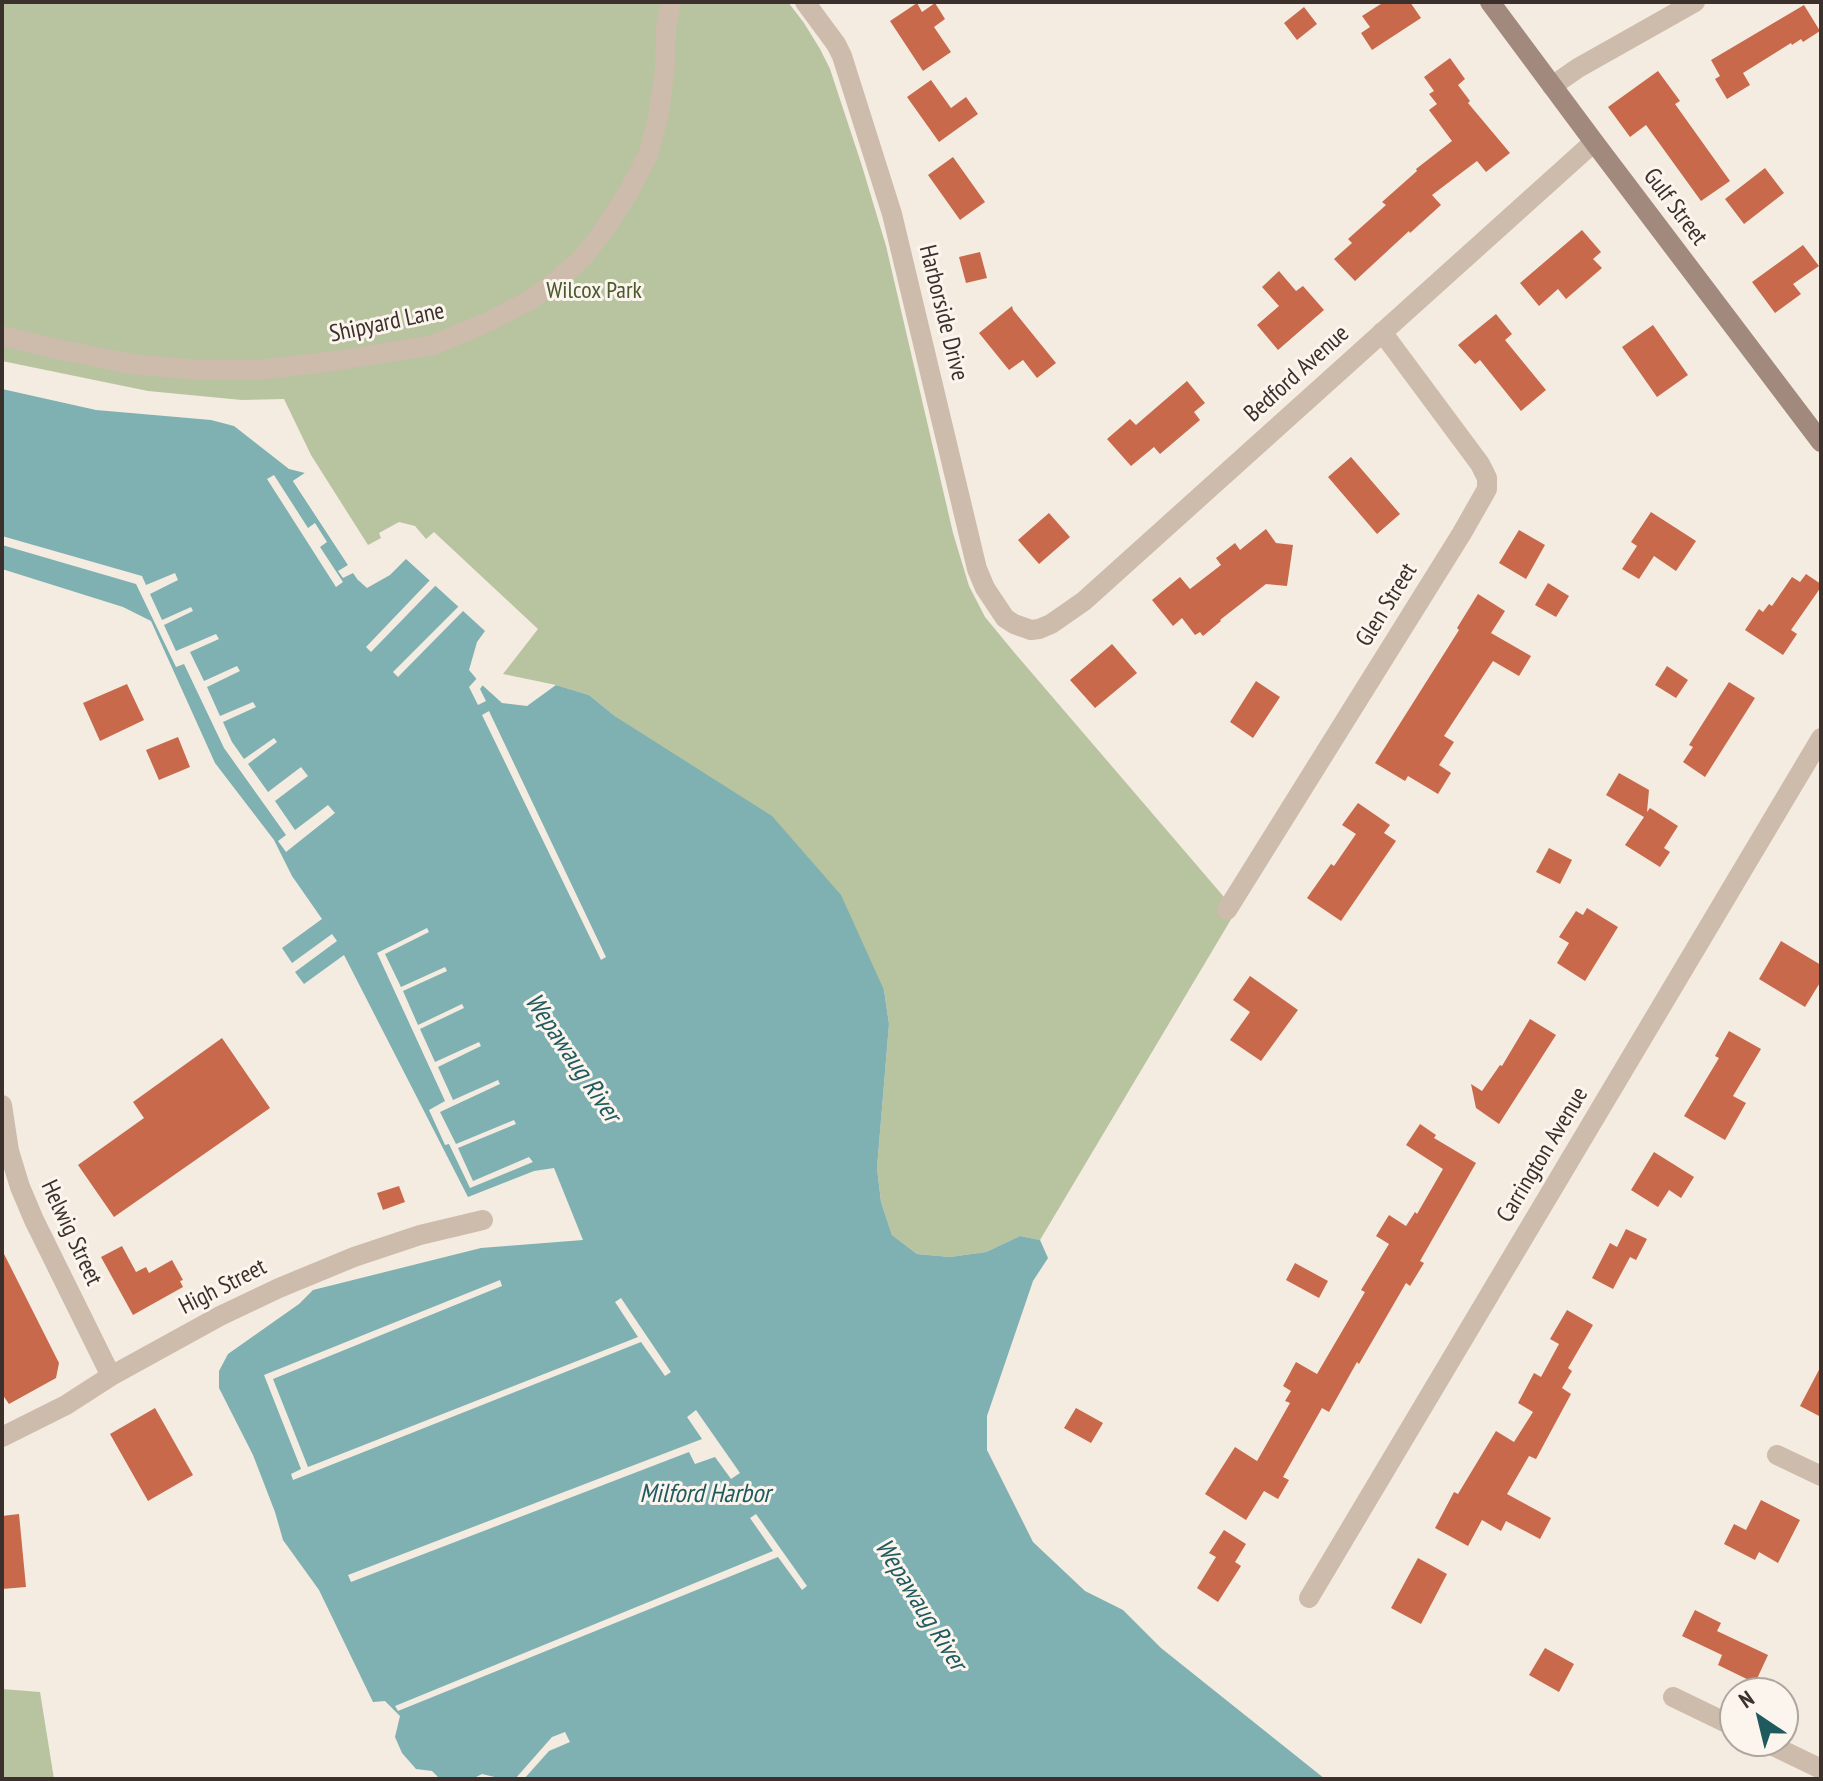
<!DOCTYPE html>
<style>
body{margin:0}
#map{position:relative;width:1823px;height:1781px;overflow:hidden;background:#f4ebe1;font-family:"PT Sans Narrow",sans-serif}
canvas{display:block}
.frame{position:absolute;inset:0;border:4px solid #3b302b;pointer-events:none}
.north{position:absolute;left:1719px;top:1677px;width:80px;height:80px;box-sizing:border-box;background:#fbf5ee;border:2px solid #aea6a0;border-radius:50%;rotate:325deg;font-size:22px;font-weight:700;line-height:32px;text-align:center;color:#3b302b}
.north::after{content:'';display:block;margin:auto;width:28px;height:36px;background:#1f5a5e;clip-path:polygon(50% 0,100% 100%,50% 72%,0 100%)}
</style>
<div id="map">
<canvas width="1823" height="1781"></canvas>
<div class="frame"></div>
<div class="north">N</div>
</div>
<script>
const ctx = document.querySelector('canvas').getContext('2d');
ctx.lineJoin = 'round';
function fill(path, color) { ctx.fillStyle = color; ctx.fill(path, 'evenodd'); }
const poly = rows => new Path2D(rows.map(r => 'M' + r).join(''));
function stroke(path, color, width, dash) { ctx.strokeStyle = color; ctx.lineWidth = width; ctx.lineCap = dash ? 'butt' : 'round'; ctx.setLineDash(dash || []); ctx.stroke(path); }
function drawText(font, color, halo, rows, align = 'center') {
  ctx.font = font + ' "PT Sans Narrow",sans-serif'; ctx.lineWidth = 6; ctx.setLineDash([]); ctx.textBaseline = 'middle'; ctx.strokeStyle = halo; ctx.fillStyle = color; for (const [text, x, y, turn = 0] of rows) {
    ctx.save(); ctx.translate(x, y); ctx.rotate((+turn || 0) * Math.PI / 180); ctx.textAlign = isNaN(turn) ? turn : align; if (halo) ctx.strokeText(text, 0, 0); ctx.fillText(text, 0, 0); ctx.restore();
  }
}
fill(poly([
 [2,2,788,2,804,23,820,49,830,69,862,166,886,246,953,533,969,586,985,617,1013,651,1236,911,1040,1240,1020,1236,986,1252,950,1257,917,1254,892,1235,881,1202,877,1168,889,1024,884,990,616,717,589,695,556,685,503,674,538,629,434,532,426,539,415,526,399,522,379,533,381,538,368,545,311,455,284,399,242,400,148,391,2,361],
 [2,1689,40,1692,54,1779,2,1779]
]), '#b8c4a0');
fill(poly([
 [2,389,96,410,211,420,234,426,289,469,305,473,293,481,358,580,367,588,390,575,406,559,485,631,477,642,469,670,480,683,502,703,527,706,556,685,589,695,616,717,772,816,841,895,884,990,889,1024,877,1168,881,1202,892,1235,917,1254,950,1257,986,1252,1020,1236,1040,1240,1048,1258,1033,1281,987,1416,987,1450,1033,1542,1085,1591,1123,1610,1161,1648,1325,1779,503,1779,482,1774,472,1779,440,1779,432,1771,416,1769,402,1753,395,1737,400,1716,385,1701,373,1702,319,1590,283,1540,275,1512,253,1455,219,1388,219,1371,228,1354,299,1304,313,1290,481,1248,583,1240,554,1168,534,1171,468,1197,344,955,304,984,295,972,337,941,332,934,292,963,282,948,322,919,292,876,274,840,215,763,151,621,123,607,2,569]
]), '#7fb0b2');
fill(poly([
 [305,473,308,476,299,482,361,578,358,580,353,573,343,578,338,571,348,565,293,481],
 [274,475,308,528,315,523,327,542,320,547,343,582,336,587,267,479],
 [2,536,142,576,146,585,175,573,178,580,150,594,162,620,191,607,193,611,164,625,176,651,216,634,219,639,190,652,204,681,237,666,240,671,207,687,220,716,253,702,256,707,223,722,232,742,244,759,274,738,277,742,248,764,268,792,301,767,308,776,275,801,295,830,328,805,335,813,286,852,278,841,286,835,224,748,184,664,176,667,136,584,2,545],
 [432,578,438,583,371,652,366,647],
 [461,604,466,608,398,677,393,672],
 [479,676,485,682,480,689,486,701,478,705,469,687],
 [489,711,606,957,601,960,482,715],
 [427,928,429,932,385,954,401,987,445,967,447,971,403,991,418,1025,462,1004,464,1008,420,1029,435,1062,479,1042,481,1046,438,1067,453,1100,498,1080,500,1084,440,1112,456,1144,514,1120,516,1124,458,1148,473,1181,529,1157,533,1162,470,1188,449,1144,445,1145,429,1110,445,1101,377,953],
 [500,1280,502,1286,273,1379,308,1467,638,1337,615,1302,621,1298,671,1372,665,1376,641,1342,293,1480,291,1474,301,1469,264,1375],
 [696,1410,740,1473,731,1479,715,1457,695,1464,689,1452,351,1582,348,1575,702,1439,687,1417],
 [756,1514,807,1586,802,1590,778,1557,398,1711,395,1706,773,1551,750,1518],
 [565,1732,570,1742,549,1751,524,1779,515,1779,552,1737]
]), '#f4ebe1');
fill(poly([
 [1384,2,1410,2,1421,18,1372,50,1361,33,1370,27,1362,16],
 [917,3,922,12,935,3,945,19,934,27,951,52,923,71,890,21],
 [1804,5,1820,31,1803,42,1801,39,1792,45,1791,43,1743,73,1750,85,1727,99,1715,79,1720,76,1711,60],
 [1304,7,1317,24,1297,40,1284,23],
 [1450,58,1465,79,1458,85,1470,101,1468,103,1510,153,1486,172,1477,161,1432,195,1441,205,1410,233,1409,231,1355,281,1334,259,1352,243,1348,239,1386,205,1382,202,1417,171,1416,169,1452,141,1429,110,1437,104,1429,94,1434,91,1424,77],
 [1658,71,1680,101,1675,104,1730,181,1701,201,1646,125,1630,137,1608,107],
 [931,80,951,108,966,97,978,114,939,142,907,97],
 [953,157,985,202,960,220,928,175],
 [1765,168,1784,193,1744,224,1725,199],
 [1582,230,1601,252,1593,259,1602,268,1566,299,1558,289,1539,306,1520,283],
 [1803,245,1819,266,1793,284,1801,294,1775,313,1752,282],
 [980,252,987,278,966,283,959,257],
 [1279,271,1296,291,1303,286,1324,310,1278,350,1257,325,1279,306,1262,287],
 [1012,306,1013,310,1056,363,1037,378,1023,360,1009,370,979,333],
 [1496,314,1512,334,1505,340,1546,390,1521,411,1480,360,1475,364,1458,345],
 [1653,325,1688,375,1657,397,1622,347],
 [1187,381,1205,403,1194,412,1200,420,1160,454,1154,447,1131,466,1107,439,1130,419,1136,425],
 [1351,457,1400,514,1377,534,1328,477],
 [1651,512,1696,541,1676,571,1654,556,1639,579,1622,569,1637,546,1631,542],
 [1049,513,1070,537,1039,564,1018,540],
 [1266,529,1276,543,1293,545,1287,586,1266,584,1220,620,1221,621,1203,636,1200,632,1195,635,1182,618,1173,626,1152,600,1180,577,1190,589,1221,565,1216,558,1235,543,1240,550],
 [1519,530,1545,545,1526,579,1499,563],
 [1806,574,1821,584,1821,587,1791,630,1797,634,1783,655,1745,630,1759,609,1763,612,1769,604,1772,606,1792,577,1800,582],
 [1548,583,1569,596,1556,617,1535,605],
 [1478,594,1505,611,1491,633,1531,656,1519,676,1493,661,1444,736,1454,742,1439,765,1451,773,1438,794,1408,776,1405,781,1375,763,1459,630,1457,628],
 [1112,644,1137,673,1095,708,1070,680],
 [1667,666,1688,680,1676,698,1655,685],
 [1256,681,1280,697,1253,738,1230,722],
 [1729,682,1755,698,1705,777,1683,762,1693,747,1689,745],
 [127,684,144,720,100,741,83,703],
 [178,737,190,767,159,780,146,750],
 [1619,773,1649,790,1647,812,1650,808,1678,826,1664,848,1670,852,1660,867,1625,845,1644,817,1606,795],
 [1358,803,1390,825,1384,833,1396,841,1341,921,1307,898,1331,864,1334,866,1356,834,1342,825],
 [1549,848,1572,860,1560,884,1536,872],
 [1587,908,1618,927,1585,981,1557,963,1569,943,1559,937,1576,911,1583,915],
 [1781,941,1821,965,1821,981,1805,1007,1759,979],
 [1250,976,1298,1010,1261,1061,1230,1040,1250,1012,1233,1000],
 [1530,1019,1556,1035,1499,1124,1476,1108,1471,1084,1482,1091,1500,1065,1502,1066],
 [1729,1031,1761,1049,1733,1096,1746,1103,1725,1140,1684,1116,1719,1058,1715,1056],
 [222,1038,270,1108,114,1217,78,1165,144,1118,133,1102],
 [1420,1124,1436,1135,1434,1138,1476,1163,1420,1261,1424,1263,1410,1286,1406,1283,1359,1364,1357,1362,1329,1412,1322,1408,1283,1477,1289,1480,1278,1499,1264,1491,1246,1520,1205,1494,1235,1447,1257,1461,1290,1403,1285,1401,1291,1391,1283,1386,1296,1362,1317,1374,1365,1292,1361,1290,1389,1244,1376,1236,1389,1215,1406,1226,1415,1212,1417,1214,1443,1169,1406,1145],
 [1654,1152,1694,1177,1681,1198,1669,1190,1658,1207,1631,1190],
 [399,1186,405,1202,383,1210,377,1193],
 [1626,1229,1647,1239,1636,1260,1630,1257,1613,1289,1592,1278,1610,1243,1617,1247],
 [122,1246,136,1272,146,1267,149,1273,172,1260,183,1280,180,1281,183,1287,133,1315,101,1257],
 [2,1250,59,1363,56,1378,9,1404,2,1394],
 [1295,1263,1328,1281,1319,1298,1286,1280],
 [1567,1310,1593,1325,1568,1368,1572,1371,1562,1388,1571,1394,1536,1459,1529,1456,1507,1494,1551,1518,1540,1539,1506,1521,1501,1531,1482,1520,1468,1546,1435,1528,1454,1492,1458,1494,1496,1431,1514,1442,1533,1412,1518,1403,1534,1373,1541,1377,1559,1344,1550,1339],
 [1821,1366,1821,1417,1800,1406],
 [155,1408,193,1475,148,1501,110,1434],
 [1076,1408,1103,1423,1091,1443,1064,1428],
 [1761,1500,1800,1520,1778,1563,1759,1552,1755,1560,1724,1544,1734,1524,1746,1530],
 [19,1514,26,1587,2,1589,2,1516],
 [1224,1530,1246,1544,1235,1562,1241,1566,1218,1602,1197,1588,1216,1557,1209,1553],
 [1418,1558,1447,1574,1421,1624,1391,1608],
 [1695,1610,1721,1623,1717,1631,1768,1655,1755,1683,1718,1665,1722,1655,1682,1636],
 [1545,1648,1574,1664,1559,1692,1529,1675]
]), '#c8694b');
stroke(poly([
 [805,2,836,44,842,56,892,214,977,569,985,588,1005,618,1014,624,1031,630,1039,629,1051,624,1084,601,1594,142],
 [1552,86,1578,68,1695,2],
 [2,336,57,349,131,364,199,370,257,370,328,362,433,345,490,321,530,300,558,280,584,256,604,230,629,191,648,155,658,119,665,68,666,28,671,2],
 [1227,910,1462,533,1487,489,1487,478,1480,464,1382,332],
 [2,1105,9,1151,20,1187,34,1220,111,1376],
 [2,1437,66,1405,111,1376,220,1316,279,1288,354,1257,420,1235,483,1220],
 [1777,1455,1821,1476],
 [1309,1598,1821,738],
 [1673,1697,1735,1727],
 [1763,1741,1821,1769]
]), '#cdbbac', 20);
stroke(poly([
 [1490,2,1594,142,1821,442]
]), '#a18a7d', 20);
drawText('24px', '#3b302b', '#fbf5ee', [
 ["Gulf Street",1675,207,53],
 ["Harborside Drive",943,313,76],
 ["Shipyard Lane",387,323,-12],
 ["Bedford Avenue",1297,374,-42],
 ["Glen Street",1387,605,-58],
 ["Carrington Avenue",1543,1155,-59],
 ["Helwig Street",71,1233,65],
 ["High Street",223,1287,-27]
]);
drawText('24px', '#4a5a2e', '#fbf5ee', [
 ["Wilcox Park",594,291]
]);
drawText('italic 26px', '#1f5a5e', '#fbf5ee', [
 ["Wepawaug River",572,1058,56],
 ["Milford Harbor",705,1495],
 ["Wepawaug River",920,1605,58]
]);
</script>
